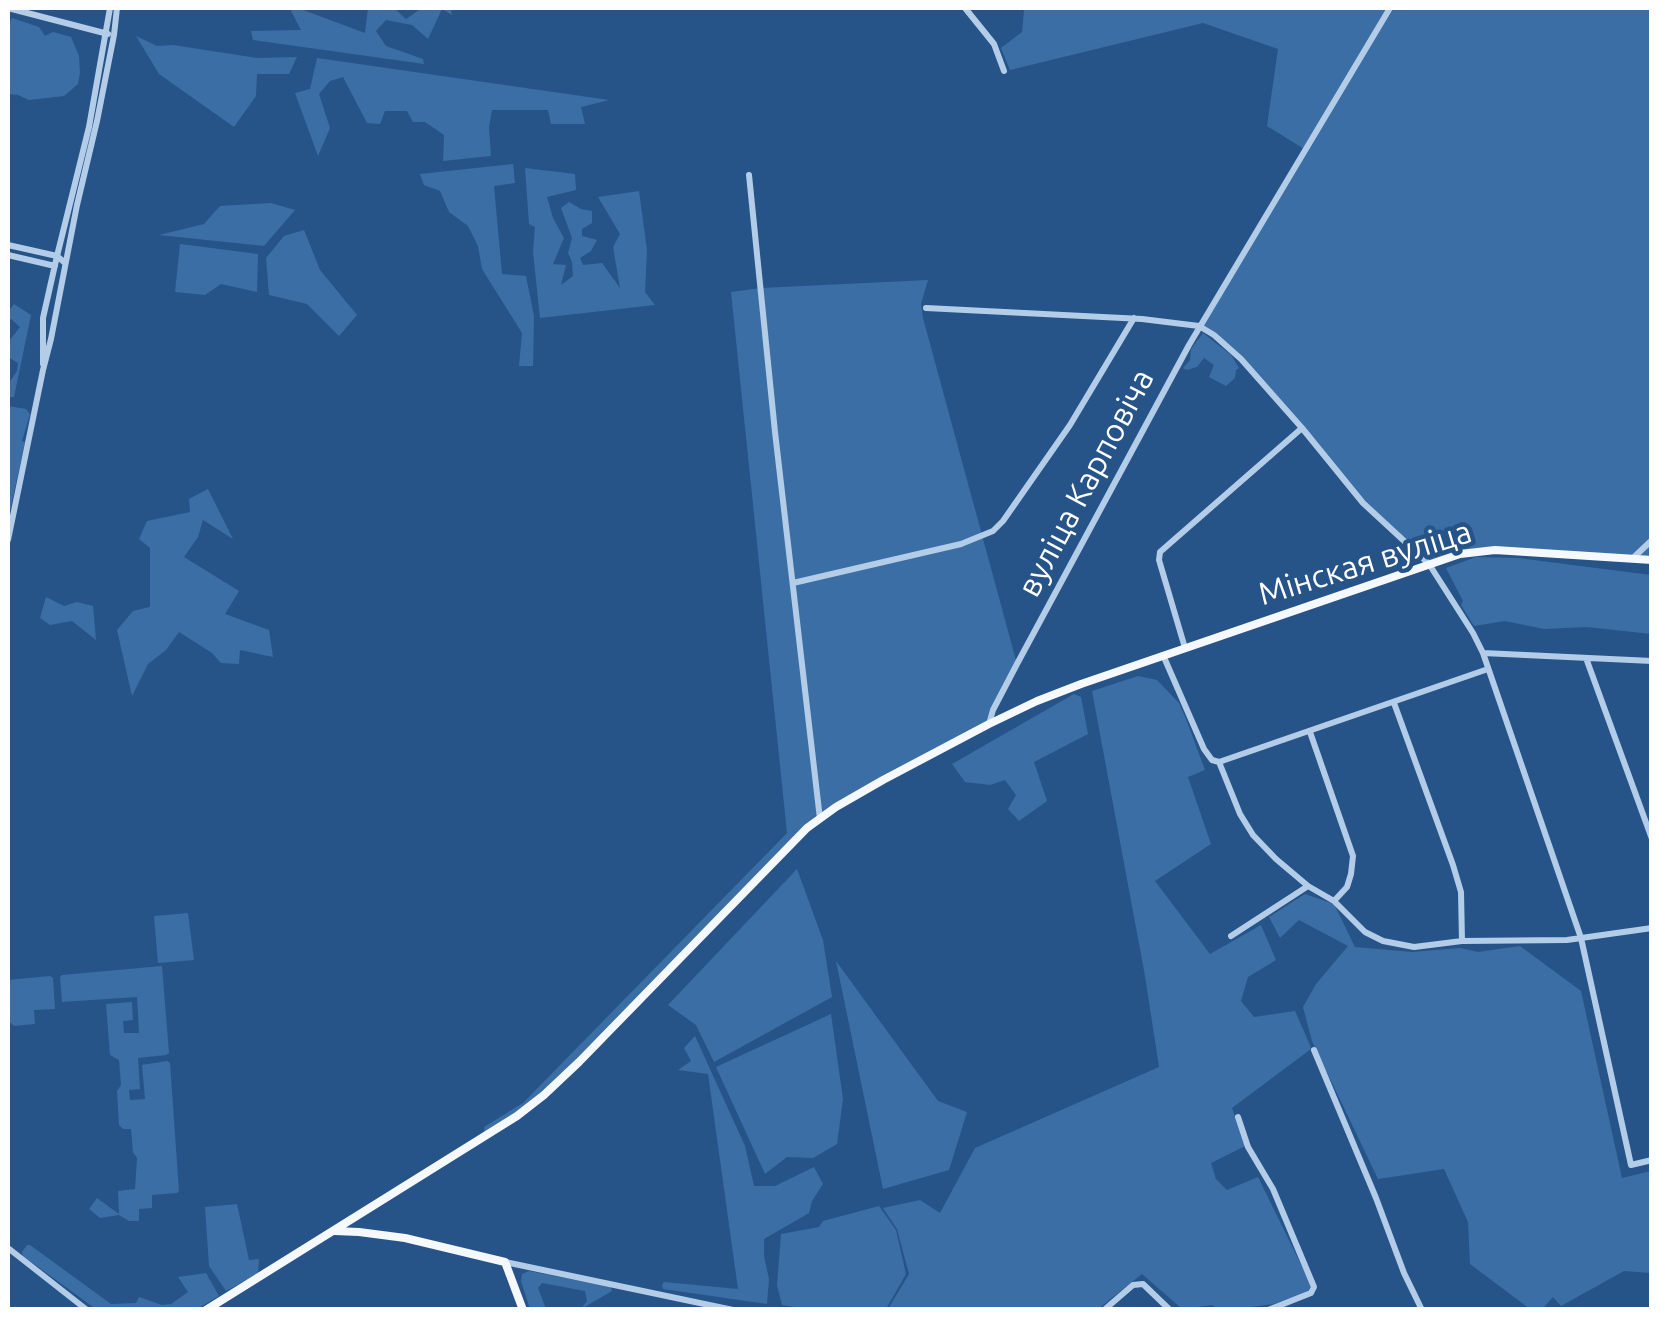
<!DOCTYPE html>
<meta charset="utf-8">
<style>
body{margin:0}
#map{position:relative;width:1659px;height:1317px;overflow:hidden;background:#265488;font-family:Ubuntu,sans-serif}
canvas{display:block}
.frame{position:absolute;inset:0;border:10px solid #fff;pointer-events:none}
</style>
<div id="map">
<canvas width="1659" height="1317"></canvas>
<div class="frame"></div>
</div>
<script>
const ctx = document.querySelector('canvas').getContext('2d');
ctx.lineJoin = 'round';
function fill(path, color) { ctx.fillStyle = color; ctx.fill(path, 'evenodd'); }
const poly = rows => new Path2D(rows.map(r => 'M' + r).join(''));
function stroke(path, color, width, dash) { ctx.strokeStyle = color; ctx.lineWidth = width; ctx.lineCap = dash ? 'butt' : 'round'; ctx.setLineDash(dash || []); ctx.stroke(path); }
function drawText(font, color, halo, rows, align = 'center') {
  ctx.font = font + ' Ubuntu,sans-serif'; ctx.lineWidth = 9; ctx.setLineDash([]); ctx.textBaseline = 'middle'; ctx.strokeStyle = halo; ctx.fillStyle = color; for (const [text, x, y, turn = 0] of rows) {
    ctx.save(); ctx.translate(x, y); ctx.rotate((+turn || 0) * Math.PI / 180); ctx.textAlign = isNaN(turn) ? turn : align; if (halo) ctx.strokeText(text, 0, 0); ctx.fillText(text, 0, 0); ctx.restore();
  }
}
fill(poly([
 [292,8,298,8,365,33,368,8,394,8,406,19,422,8,451,8,452,15,442,9,428,39,412,25,386,20,376,31,386,46,423,59,424,64,253,40,251,31,301,30,291,11],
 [1022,8,1651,8,1651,560,1482,550,1429,564,1363,503,1241,359,1199,326,1304,149,1267,126,1278,49,1203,23,1010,70,1001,48,1022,32,1024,11],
 [12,18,39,27,45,36,53,32,71,37,79,56,80,73,78,84,64,96,29,100,18,95,8,94,8,25],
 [136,36,157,46,173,45,257,58,297,57,289,74,257,74,256,96,234,127,159,74],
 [317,58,609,100,581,107,585,124,551,124,548,110,492,110,489,127,491,156,443,161,444,135,425,122,413,122,407,111,385,111,380,124,367,123,343,77,330,81,319,94,330,128,318,156,295,93,310,89],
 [513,164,515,183,494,186,502,274,526,276,534,316,533,366,519,366,522,333,482,269,478,246,468,226,449,212,440,191,424,185,420,174],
 [525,168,575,174,576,190,547,197,553,218,564,238,553,264,566,265,561,285,573,276,572,262,568,253,572,238,561,208,569,202,581,209,592,211,592,223,582,229,582,236,597,240,591,251,580,258,583,265,602,263,620,288,613,247,620,234,598,197,639,191,647,250,645,292,655,305,540,318,533,252,535,227,529,224],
 [271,203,295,210,264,246,159,235,204,224,220,206],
 [304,230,320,270,357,315,339,336,307,304,269,295,266,258,284,236],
 [180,244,258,254,257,292,221,284,205,295,175,292],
 [928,280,921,304,923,318,1017,664,989,724,883,780,807,828,544,1095,485,1136,484,1127,523,1103,787,833,731,292,761,288],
 [14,304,31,315,14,397,8,397,8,384,17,371,18,363,8,357,8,342,20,327,11,319,8,322,8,312],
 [1203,333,1231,355,1239,368,1236,370,1235,378,1226,386,1209,377,1214,365,1204,358,1197,367,1187,370,1183,368,1190,360,1191,349],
 [8,406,26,409,30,414,22,441,25,442,8,520],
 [208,489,233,539,203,520,198,537,184,557,239,591,225,614,269,630,273,657,240,650,239,664,221,663,212,653,179,632,166,650,148,664,132,696,117,630,133,611,150,607,150,548,139,539,147,521,190,512,189,499],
 [1476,557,1518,558,1651,575,1651,634,1587,627,1544,629,1505,621,1474,626,1461,605,1463,601,1446,568],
 [46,597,64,606,77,602,93,606,96,640,72,621,50,625,40,618],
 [1138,676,1157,680,1179,703,1186,719,1205,770,1188,777,1211,844,1155,881,1210,954,1261,925,1276,960,1248,977,1241,1001,1254,1017,1295,1011,1310,1045,1311,1049,1232,1108,1245,1146,1211,1163,1216,1179,1227,1190,1258,1177,1311,1285,1308,1292,1273,1304,1235,1309,1219,1309,1212,1305,1182,1309,1142,1274,1098,1309,888,1309,909,1274,897,1229,883,1208,920,1200,940,1213,975,1148,1159,1067,1145,976,1092,691],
 [1074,694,1081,697,1088,734,1034,762,1047,801,1019,821,1008,809,1016,795,1005,780,990,785,965,782,952,764],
 [797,869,823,940,832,997,714,1062,696,1025,668,1005],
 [1305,894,1334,904,1355,947,1412,952,1460,948,1478,952,1520,946,1581,991,1622,1178,1651,1171,1651,1273,1624,1271,1561,1306,1553,1297,1544,1307,1530,1309,1470,1264,1468,1222,1444,1169,1378,1179,1312,1041,1303,1007,1316,984,1348,946,1299,920,1280,938,1269,917],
 [188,913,194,960,158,963,154,916],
 [836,961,938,1101,967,1112,949,1170,883,1189],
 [162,966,169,1053,166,1055,138,1058,140,1089,129,1090,130,1100,145,1099,142,1065,167,1061,170,1063,179,1191,177,1193,152,1195,152,1208,139,1209,139,1221,129,1221,119,1215,100,1218,89,1209,97,1198,119,1214,118,1191,135,1189,137,1158,133,1152,131,1129,123,1129,119,1125,117,1091,121,1085,119,1060,110,1055,106,1004,132,1002,133,1020,123,1021,124,1033,139,1033,137,997,62,1002,60,977,62,975],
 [50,976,53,978,55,1009,34,1010,35,1024,14,1026,8,1020,8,980],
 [831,1014,843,1099,837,1144,813,1158,787,1157,765,1174,716,1067],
 [695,1036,745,1146,754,1186,775,1186,814,1167,823,1184,812,1201,809,1213,764,1239,764,1256,769,1279,767,1304,663,1289,662,1285,664,1282,738,1289,708,1074,678,1070,691,1061,684,1048],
 [237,1204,249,1260,259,1259,258,1274,226,1291,209,1266,205,1207],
 [879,1206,896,1230,906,1274,886,1309,813,1310,782,1305,777,1285,781,1234,819,1227,823,1221],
 [27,1245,30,1245,111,1304,136,1303,139,1297,162,1305,171,1304,188,1292,178,1277,206,1273,219,1296,197,1309,96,1309,23,1256,22,1252],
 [529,1271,611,1287,612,1291,581,1309,587,1301,585,1291,542,1283,538,1288,546,1309,530,1309,521,1281,522,1274]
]), '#3b6ea4');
stroke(poly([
 [8,8,108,34],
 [965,8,994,44,1004,71],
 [749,175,775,432,820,819],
 [8,245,57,256,65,263],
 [8,255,55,266],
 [926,308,1142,319,1199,326,1214,335,1241,359,1302,428,1363,503,1429,564,1473,633,1483,653,1581,938,1631,1165,1652,1160],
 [43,364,43,318,57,256,89,127,110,8],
 [8,540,43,370,51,339,77,205,97,121,114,35,117,8],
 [1632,559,1652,540],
 [793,583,961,544,993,531,1003,521,1070,425,1134,318],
 [1185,648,1159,560,1160,552,1302,428],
 [1483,653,1652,661],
 [1163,655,1204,749,1212,760,1219,762],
 [1586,658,1652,839],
 [1394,703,1453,865,1461,892,1462,941],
 [989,724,993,710,1017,664,1189,345,1390,8],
 [1310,732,1353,856,1351,874,1347,887,1334,901],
 [1219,762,1240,814,1253,835,1276,859,1308,886,1334,901,1365,932,1383,941,1414,947,1462,941,1567,940,1652,928],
 [1219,762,1488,669],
 [1231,936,1308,886],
 [1314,1050,1376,1198,1404,1273,1422,1310],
 [1238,1117,1248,1147,1273,1189,1314,1287,1311,1293,1268,1310],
 [8,1248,87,1310],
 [505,1262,733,1310],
 [1104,1310,1133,1285,1143,1284,1170,1310]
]), '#b3cde9', 6);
stroke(poly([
 [335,1231,359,1232,405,1238,505,1262,523,1310],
 [206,1310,517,1116,544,1095,579,1062,807,828,836,807,883,780,989,724,1037,701,1081,684,1460,554,1495,550,1652,560]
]), '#f5f9fe', 8);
drawText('32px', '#fff', '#265488', [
 ["вуліца Карповіча",1086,483,-62],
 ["Мінская вуліца",1365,563,-17]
]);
</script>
